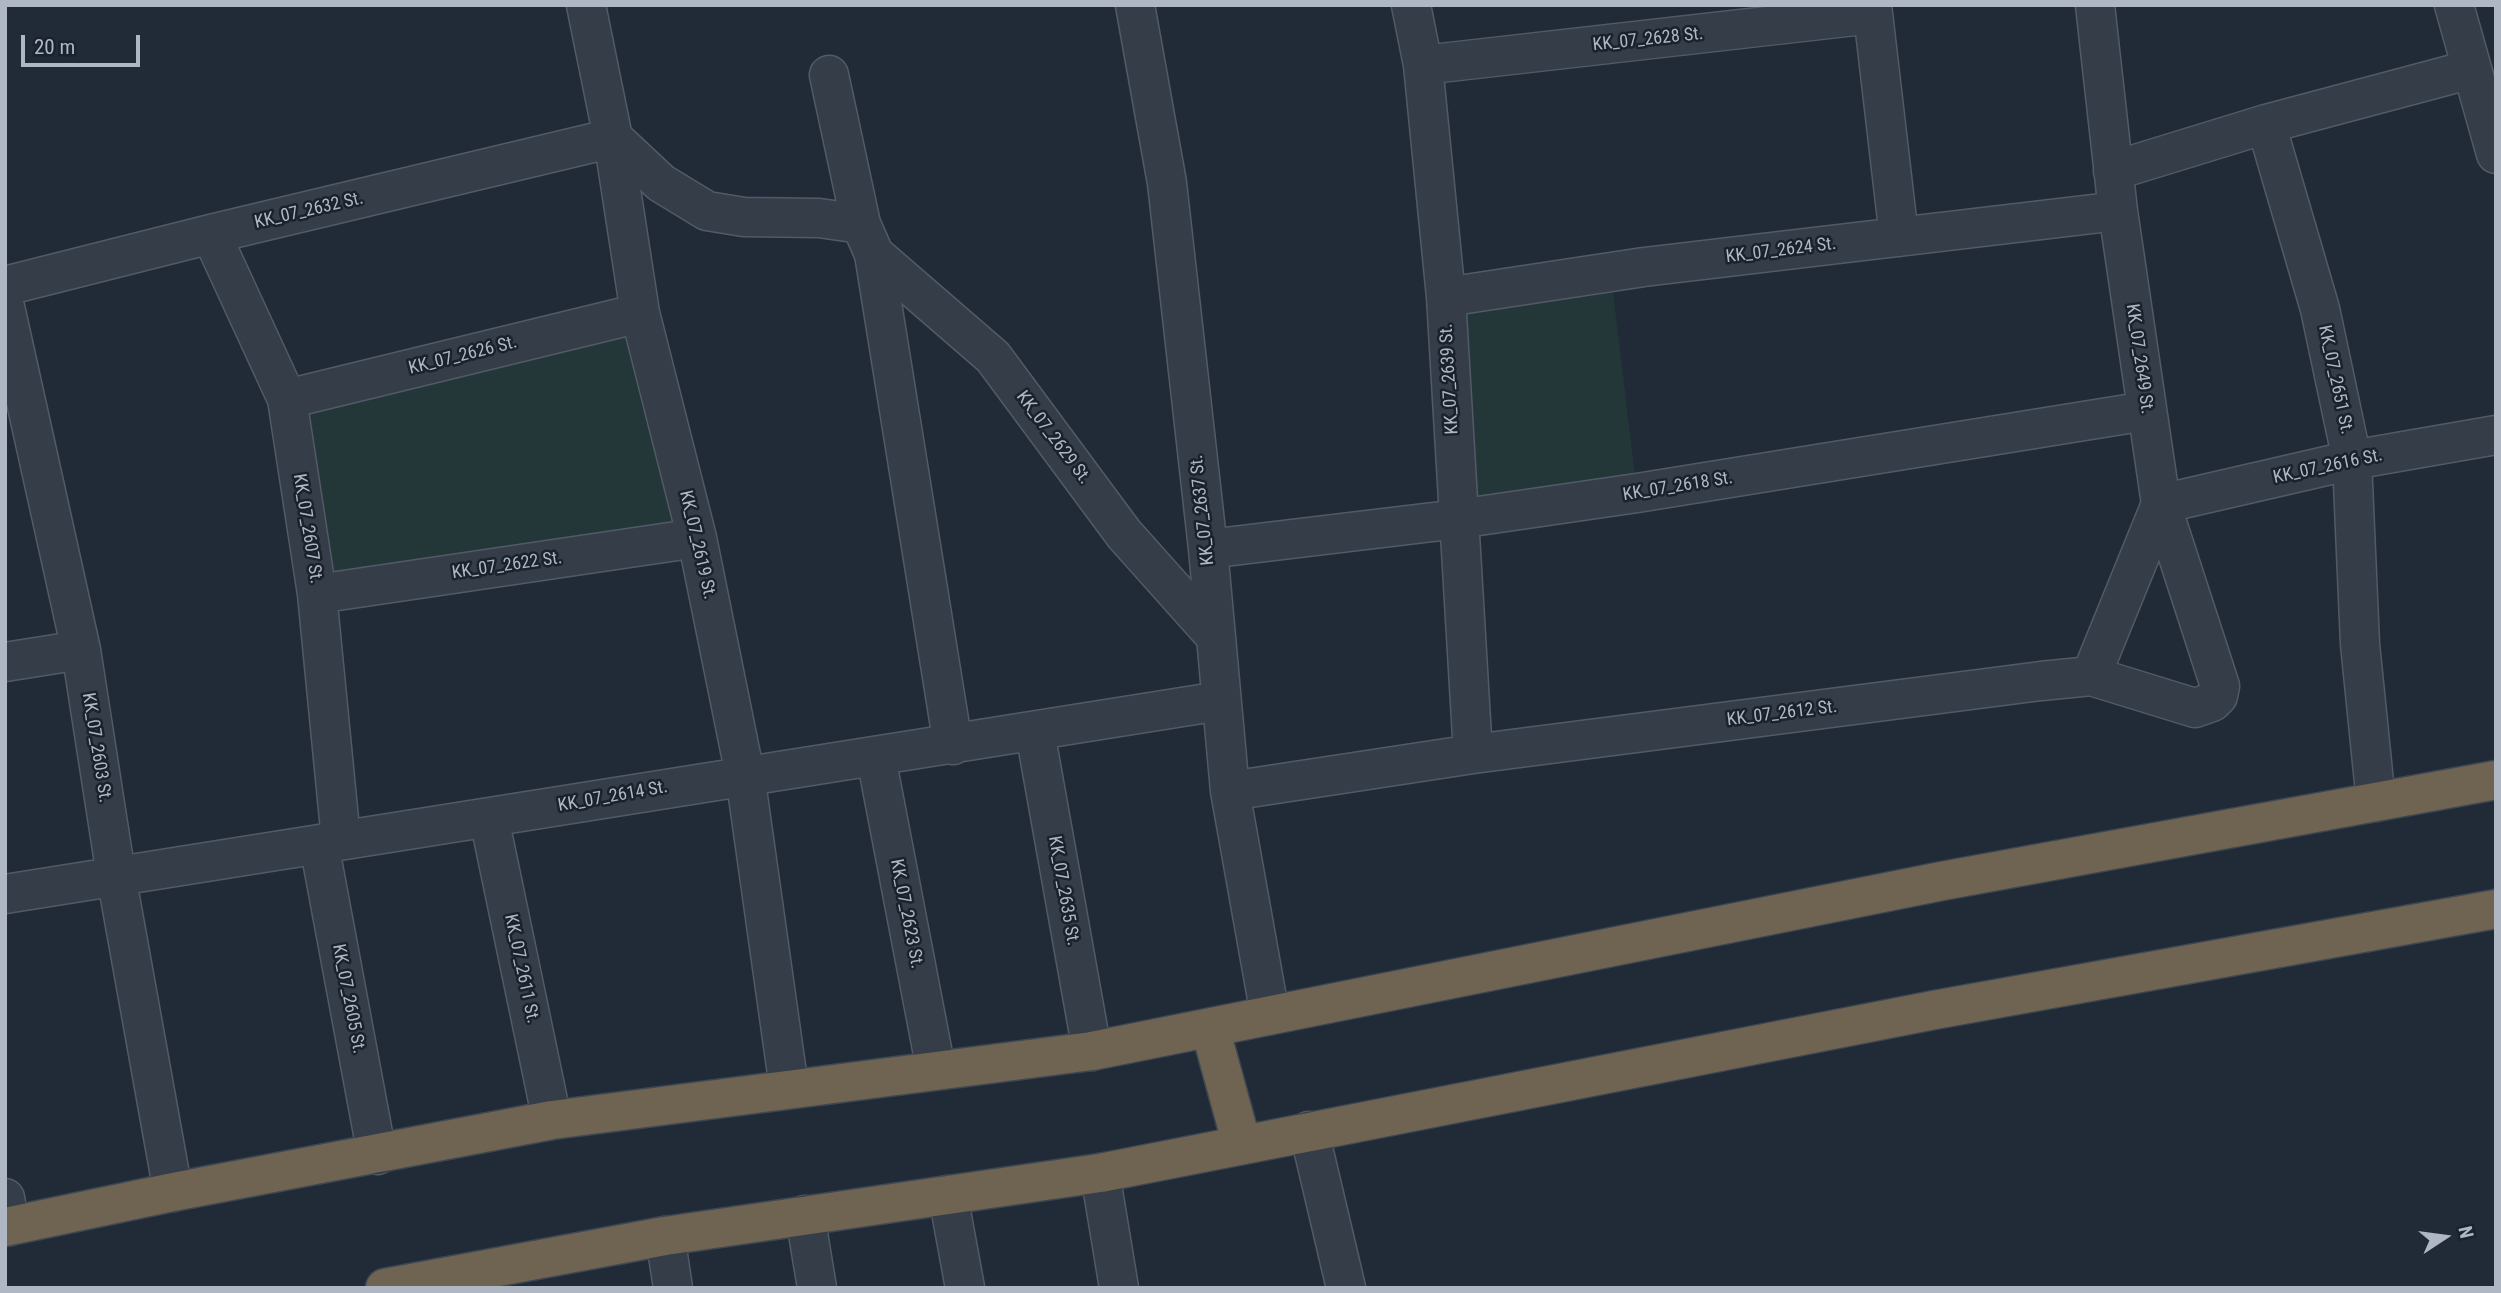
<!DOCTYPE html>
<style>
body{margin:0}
#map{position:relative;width:2501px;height:1293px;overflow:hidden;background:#212b38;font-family:"Roboto Condensed",sans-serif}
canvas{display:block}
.frame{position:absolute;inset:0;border:7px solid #afb7c5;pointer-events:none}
.north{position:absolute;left:2410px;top:1202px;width:70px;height:70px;-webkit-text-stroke:5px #1a222d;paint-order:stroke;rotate:77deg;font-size:19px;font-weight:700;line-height:28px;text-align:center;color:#afb7c5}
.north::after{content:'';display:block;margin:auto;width:24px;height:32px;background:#afb7c5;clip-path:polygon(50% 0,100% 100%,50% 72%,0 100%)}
.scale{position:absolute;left:21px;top:35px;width:119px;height:32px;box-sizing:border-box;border:4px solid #afb7c5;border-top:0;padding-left:9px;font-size:21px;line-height:24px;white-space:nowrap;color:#afb7c5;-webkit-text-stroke:5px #1a222d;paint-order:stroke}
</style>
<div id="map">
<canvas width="2501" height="1293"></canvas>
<div class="frame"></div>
<div class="north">N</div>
<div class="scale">20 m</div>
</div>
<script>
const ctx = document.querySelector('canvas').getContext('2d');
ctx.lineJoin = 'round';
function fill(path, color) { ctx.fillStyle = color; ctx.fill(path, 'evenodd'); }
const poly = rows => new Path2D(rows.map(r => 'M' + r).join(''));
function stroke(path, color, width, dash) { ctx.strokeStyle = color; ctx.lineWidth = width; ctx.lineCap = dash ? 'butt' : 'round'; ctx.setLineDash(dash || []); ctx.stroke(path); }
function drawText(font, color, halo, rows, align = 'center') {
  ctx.font = font + ' "Roboto Condensed",sans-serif'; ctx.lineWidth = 5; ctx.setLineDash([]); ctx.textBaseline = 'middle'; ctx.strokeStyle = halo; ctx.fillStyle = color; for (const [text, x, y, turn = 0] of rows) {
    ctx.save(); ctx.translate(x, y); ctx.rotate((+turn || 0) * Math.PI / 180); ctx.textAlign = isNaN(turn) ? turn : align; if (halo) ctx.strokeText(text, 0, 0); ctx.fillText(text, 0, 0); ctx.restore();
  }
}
fill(poly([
 [1611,276,1637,493,1458,519,1446,297],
 [640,313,697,538,317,594,287,399]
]), '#233739');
const minor = poly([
 [586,5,613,138,640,313,697,538,745,775,789,1088],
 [1135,5,1167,183,1208,549,1230,791,1270,1015],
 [1411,5,1423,65,1446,297,1473,754],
 [1872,5,1899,237],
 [2454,5,2496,154],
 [1423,65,1873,14],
 [829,75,861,224],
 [2266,124,2320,309,2352,460,2360,644,2376,802],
 [2113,171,2266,124,2472,69],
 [211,234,287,399,317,594,341,840],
 [874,254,993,357,1124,534,1216,637],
 [5,286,211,234,613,138,661,183,707,211,744,217,819,218,861,224,874,254,953,745],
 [1446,297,1644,267,2118,211],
 [5,307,81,650,116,875,173,1192],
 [287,399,640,313],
 [2161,504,2352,460,2496,435],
 [1208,549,1458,519,1637,493,2146,411],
 [317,594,697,538],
 [5,662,81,650],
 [2091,676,2161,504],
 [1035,732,1092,1051],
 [876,757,936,1070],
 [1230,791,1473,754,2041,681,2091,676,2195,708,2212,702,2218,696,2220,686,2161,504,2118,211,2095,5],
 [489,818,552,1120],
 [319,844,377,1155],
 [5,894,1220,701],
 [1309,1131,1346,1288],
 [1100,1173,1119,1288],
 [948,1195,965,1288],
 [5,1198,10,1226],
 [805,1215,817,1288],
 [665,1236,673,1288]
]);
const highway = poly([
 [1210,1028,1242,1145],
 [5,1227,173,1192,552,1120,1092,1051,1942,881,2496,780],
 [385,1288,665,1236,1100,1173,1934,1010,2496,909]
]);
stroke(minor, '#525a67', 41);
stroke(highway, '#3f4753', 41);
stroke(minor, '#353d49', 38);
stroke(highway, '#6f6452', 38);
drawText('18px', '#afb7c5', '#1a222d', [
 ["KK_07_2628 St.",1648,40,-6],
 ["KK_07_2632 St.",309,211,-13],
 ["KK_07_2624 St.",1781,251,-7],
 ["KK_07_2626 St.",463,356,-14],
 ["KK_07_2649 St.",2139,359,82],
 ["KK_07_2639 St.",1450,379,-93],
 ["KK_07_2651 St.",2335,380,78],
 ["KK_07_2629 St.",1053,438,53],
 ["KK_07_2616 St.",2328,467,-12],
 ["KK_07_2618 St.",1678,487,-9],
 ["KK_07_2637 St.",1203,510,-96],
 ["KK_07_2607 St.",307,529,81],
 ["KK_07_2619 St.",697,545,77],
 ["KK_07_2622 St.",507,566,-8],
 ["KK_07_2612 St.",1782,714,-7],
 ["KK_07_2603 St.",96,748,81],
 ["KK_07_2614 St.",613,797,-10],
 ["KK_07_2635 St.",1063,891,80],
 ["KK_07_2623 St.",906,914,79],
 ["KK_07_2611 St.",521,969,78],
 ["KK_07_2605 St.",348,999,79]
]);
</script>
